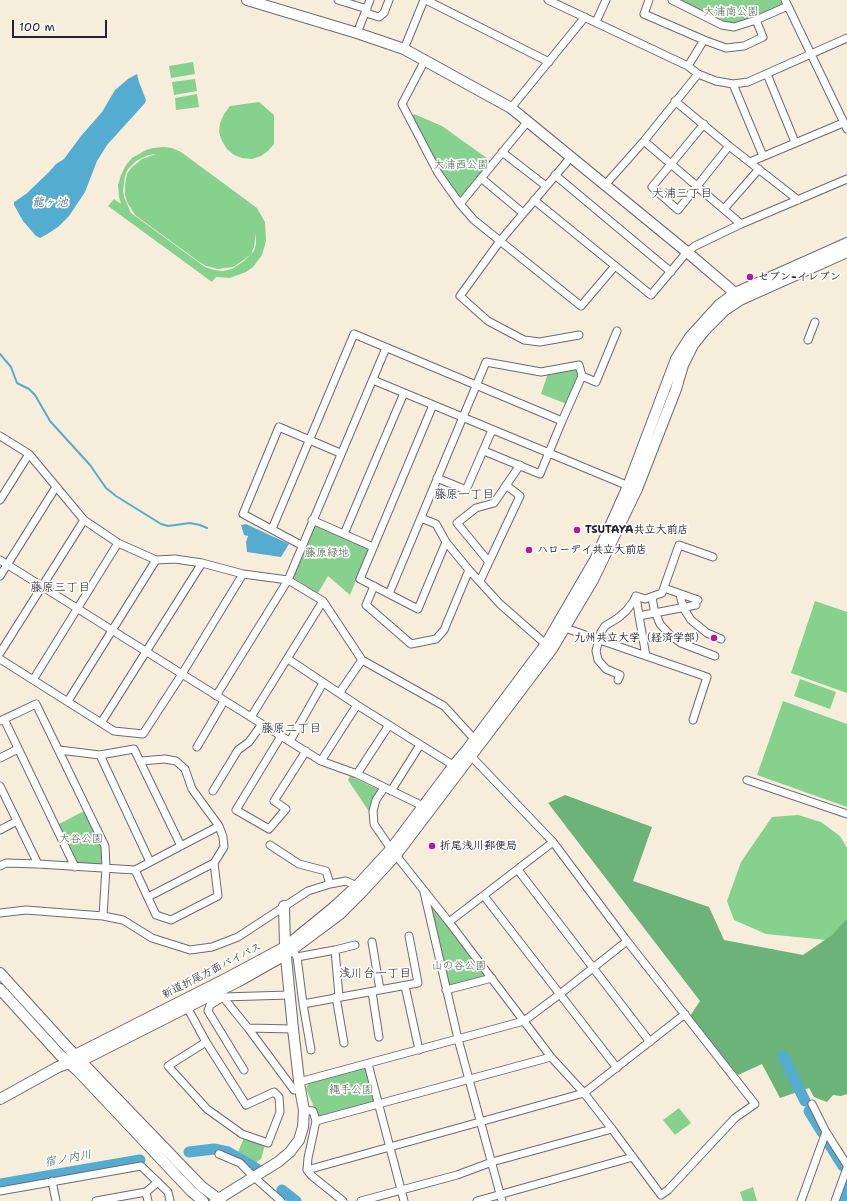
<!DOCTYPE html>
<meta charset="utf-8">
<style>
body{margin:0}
#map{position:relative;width:847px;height:1201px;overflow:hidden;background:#f7eddb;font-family:"Shantell Sans",sans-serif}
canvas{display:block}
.scale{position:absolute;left:12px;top:20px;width:95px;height:18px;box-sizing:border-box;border:2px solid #22223b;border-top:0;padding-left:5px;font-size:12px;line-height:14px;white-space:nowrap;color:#22223b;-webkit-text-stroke:3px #fdfcf7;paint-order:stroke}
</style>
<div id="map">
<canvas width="847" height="1201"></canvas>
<div class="scale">100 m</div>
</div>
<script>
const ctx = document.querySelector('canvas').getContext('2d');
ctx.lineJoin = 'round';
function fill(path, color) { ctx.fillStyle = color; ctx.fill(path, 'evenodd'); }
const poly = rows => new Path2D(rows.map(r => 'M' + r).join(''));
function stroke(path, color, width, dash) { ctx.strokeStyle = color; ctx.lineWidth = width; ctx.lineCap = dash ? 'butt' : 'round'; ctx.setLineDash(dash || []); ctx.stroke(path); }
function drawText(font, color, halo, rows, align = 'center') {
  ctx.font = font + ' "Shantell Sans","Klee One",sans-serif'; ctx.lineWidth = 3.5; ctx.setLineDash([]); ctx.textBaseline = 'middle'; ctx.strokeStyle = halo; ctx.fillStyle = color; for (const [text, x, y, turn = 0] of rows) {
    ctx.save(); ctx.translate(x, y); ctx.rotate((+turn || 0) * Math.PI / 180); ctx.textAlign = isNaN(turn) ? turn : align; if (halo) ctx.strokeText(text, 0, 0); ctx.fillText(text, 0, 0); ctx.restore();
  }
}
fill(poly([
 [678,0,782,0,783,2,782,5,745,21,733,24,723,22],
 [193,62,195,74,171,78,169,66],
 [195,79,197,91,174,95,172,82],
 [197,94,199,107,176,110,175,98],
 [259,102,274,115,274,144,268,151,261,156,252,159,242,158,234,155,227,149,222,141,219,132,220,123,224,114,230,106],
 [414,114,442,126,491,161,463,196,457,196,438,167,412,117],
 [164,147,172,148,181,152,257,208,265,222,266,241,262,255,253,267,246,272,230,278,216,277,212,282,108,206,114,199,121,204,119,197,118,185,121,175,126,165,132,158,146,150,153,148],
 [156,154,142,159,131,168,127,174,125,185,125,195,127,202,135,215,198,261,206,266,218,269,233,267,245,259,251,254,254,247,256,233,256,244,254,251,244,261,232,269,223,271,214,270,205,267,131,213,124,197,123,190,125,176,128,169,136,161,148,155],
 [577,369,579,376,567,404,541,394,548,373],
 [314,525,370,547,350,595,328,576,318,593,292,577],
 [815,601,847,612,847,693,791,673],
 [800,679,836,692,830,709,794,696],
 [783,701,847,724,847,807,757,775],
 [350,776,379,790,371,804,370,813,348,780],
 [84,811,102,848,103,865,77,864,59,824],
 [798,815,821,822,840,836,847,848,847,919,844,924,827,940,766,934,734,920,727,901,741,862,772,817],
 [431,906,433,906,486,976,484,977,448,986],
 [364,1068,366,1068,375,1102,319,1118,306,1089,308,1084,309,1082],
 [679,1108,691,1123,675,1135,663,1120],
 [244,1138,265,1145,261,1159,255,1163,238,1152],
 [753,1187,757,1201,743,1201,740,1192]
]), '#86d18e');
fill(poly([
 [565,795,652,827,633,881,709,907,724,940,803,955,832,935,847,919,847,1094,841,1096,833,1095,827,1102,814,1097,809,1088,780,1098,762,1064,738,1075,690,1016,700,1001,548,803]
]), '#6cb379');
fill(poly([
 [137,74,139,82,146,100,145,103,107,145,97,161,85,192,69,216,58,227,49,233,40,238,36,236,23,221,14,205,14,202,26,194,48,173,56,164,64,159,81,136,102,112,115,90,128,79],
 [246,524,289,544,281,557,247,552,246,542,248,536,244,535,241,525]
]), '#54acd1');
stroke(poly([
 [0,354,11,367,17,383,29,389,35,395,50,421,90,465,106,488,116,496,161,524,168,526,190,523,200,525,207,528]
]), '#54acd1', 2);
stroke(poly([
 [783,1056,805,1101],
 [809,1111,822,1132],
 [828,1142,843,1166],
 [189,1152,214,1149,228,1152,257,1169],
 [0,1184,140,1160],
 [282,1190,296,1201],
 [841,1201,847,1182]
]), '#54acd1', 11);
const street = poly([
 [338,0,367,9],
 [426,0,549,62],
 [548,0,688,66,698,74,716,81,733,84],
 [649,0,644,14,704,40,726,48,744,46,763,37,756,20],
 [672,0,722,25,734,27,756,20,788,6],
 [785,0,847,129],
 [366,13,379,17,384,13,389,0],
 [596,22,606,0],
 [357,33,370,0],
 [404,49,424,0],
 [425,60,402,104,438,173,460,204,474,220,581,306,615,266],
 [688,66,704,40],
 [767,74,795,142],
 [675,101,729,146,798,200],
 [511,108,585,17],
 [704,124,652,187,678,210,729,146],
 [644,141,741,224,847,179],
 [502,152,546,186],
 [763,156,733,84,748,82,847,38],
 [571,157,500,241,460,296,488,321,524,340,540,342,579,335],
 [750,162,843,123],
 [555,175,671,272],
 [481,178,523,213],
 [605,185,644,141,698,74],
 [534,200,651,295,687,252,695,246,741,224],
 [460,204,528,121],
 [724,209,759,169],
 [808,340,815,322],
 [582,376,596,382,617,331],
 [373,380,631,487],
 [433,405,360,579,418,609,446,542],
 [0,436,29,454,84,520,118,543,156,560,175,559,202,563,243,574,288,580,323,601,362,660,444,706,477,742],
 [437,478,466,490,492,430],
 [0,500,29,454],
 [312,520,373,547],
 [272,529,354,334,562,421,540,474,484,451],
 [344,534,404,393],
 [301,545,243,514,279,427,340,453],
 [0,560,321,761,357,774,427,808],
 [489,562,457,523,476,508,494,503,520,465],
 [469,570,500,604,549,647],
 [0,576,56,487],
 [480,581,520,496,506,485],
 [374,586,366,605,411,644,436,639,444,630,469,570,446,542,436,524,421,518],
 [664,588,698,600],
 [389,594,486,362,541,372,579,365,582,376,562,421],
 [680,594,681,599,684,609,691,620,707,633,721,639],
 [636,596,639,616,696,605],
 [652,597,654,609,660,624,670,635,681,643,715,656],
 [639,616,646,656],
 [565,628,707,677,693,720],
 [0,653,84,520],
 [0,659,114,731,143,734,182,674,243,574],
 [288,659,357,705,456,767],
 [33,680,118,543],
 [618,680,620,675,606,669,598,660,596,651,601,632,605,626,618,618,626,611,633,602,636,596,645,599,662,593,679,545,713,557],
 [340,692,362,660],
 [216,696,288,580,386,348],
 [68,701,156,560],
 [251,717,323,601],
 [4,719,75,867],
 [0,721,36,704,105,846,106,868,103,916],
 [101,723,202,563],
 [281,736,236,810,269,829,286,809,274,801,306,751],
 [290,741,323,683],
 [197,747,224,701],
 [59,750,100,755,134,749,181,846],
 [100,755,150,862],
 [0,758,18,749],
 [321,761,357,705],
 [357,774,389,725],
 [747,780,847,814],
 [0,786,38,864],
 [384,788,376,800,373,811,374,824,391,849,449,922,551,1057,584,1093,612,1129,661,1195,668,1190,735,1118,755,1104,627,941,553,842,468,753],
 [213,791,238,750,249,742,262,724],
 [391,791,420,745],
 [0,830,17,821],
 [270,845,299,864,326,871,330,884],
 [0,866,6,863,38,864,135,870,219,826],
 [135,870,156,915,171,920,218,896,214,863,224,847,223,837,219,826,192,789,185,769,176,761,165,759,141,761],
 [518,870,650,1042],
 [424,892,458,1039,502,1201],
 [484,896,617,1068],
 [148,897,214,863],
 [0,913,26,910,103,916,123,920,152,938,190,950,212,947,238,937,308,891,330,884,346,881,357,886,359,889],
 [449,922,553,842],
 [372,942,380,990],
 [292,950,297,957,303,1004,418,983,409,936],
 [335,950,339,996],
 [297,957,335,950,355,945],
 [405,986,419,1050],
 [446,990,492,978],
 [372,992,379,1037],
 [289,995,223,997,248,1028,294,1090,300,1089],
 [223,997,210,1005,208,1011,244,1070],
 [336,997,344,1043],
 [303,1004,311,1050],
 [187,1007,206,1042,246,1105,274,1092,279,1097,280,1112,268,1143,242,1134,207,1109,168,1066,206,1042],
 [248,1028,293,1029],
 [368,1064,404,1201],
 [299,1082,524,1021,560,994,627,941],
 [812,1104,826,1132,847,1165],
 [304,1110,313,1111,316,1121,308,1158,307,1170,312,1176,343,1201],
 [316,1121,551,1057],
 [219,1154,240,1163,254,1177,281,1201],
 [307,1170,584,1093,685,1014],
 [52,1181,56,1201],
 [0,1191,141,1166,168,1192,170,1201],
 [146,1192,148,1201],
 [96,1201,146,1192,158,1182],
 [361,1201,457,1175,492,1162,612,1129],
 [477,1201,633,1157],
 [801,1201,826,1132],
 [835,1201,847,1168]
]);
const secondary = poly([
 [247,0,357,33,404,49,511,108,687,252,735,293,739,299],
 [0,973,70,1050,201,1186,221,1201],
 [0,989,60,1055,78,1071,191,1191,203,1201],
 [69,1063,75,1055,231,976,285,947,334,907,357,886,391,849,454,765,466,751,546,644,596,558,628,486,676,359,690,337,719,305,735,293,847,243],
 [0,1099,58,1067,69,1063,81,1061,241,980,285,955,340,914,362,892,396,855,552,649,593,580,637,489,676,389,683,365,693,345,705,330,725,310,740,300,847,252],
 [215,1201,278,1162,290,1152,299,1140,303,1127,304,1110,300,1089,293,1029,285,947,284,906]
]);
stroke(street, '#6d6973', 9);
stroke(secondary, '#6d6973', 12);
stroke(street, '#fff', 7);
stroke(secondary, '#fff', 10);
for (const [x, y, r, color] of [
 [750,277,4,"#b5179e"],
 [577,530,4,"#b5179e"],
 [529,550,4,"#b5179e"],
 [714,638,4,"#b5179e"],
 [432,846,4,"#b5179e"]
]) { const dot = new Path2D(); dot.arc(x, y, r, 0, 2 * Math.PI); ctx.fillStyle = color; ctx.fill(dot); stroke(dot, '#fdfcf7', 1.5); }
drawText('11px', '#455f58', '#fdfcf7', [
 ["大浦南公園",731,12],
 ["大浦西公園",461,165],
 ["藤原緑地",327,553],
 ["大谷公園",81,839],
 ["山の谷公園",459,966],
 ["縄手公園",351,1090]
]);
drawText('bold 11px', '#22223b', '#fdfcf7', [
 ["セブン-イレブン",758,277],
 ["TSUTAYA共立大前店",585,530],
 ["ハローデイ共立大前店",537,550],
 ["九州共立大学（経済学部）",706,638,"right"],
 ["折尾浅川郵便局",440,846]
], 'left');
drawText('11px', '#22223b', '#fdfcf7', [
 ["新道折尾方面バイパス",212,971,-27]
]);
drawText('12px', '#22223b', '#fdfcf7', [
 ["大浦三丁目",682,194],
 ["藤原一丁目",464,495],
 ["藤原三丁目",60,588],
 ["藤原二丁目",291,729],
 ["浅川台一丁目",375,974]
]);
drawText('italic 12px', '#38607e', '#fdfcf7', [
 ["龍ヶ池",50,203],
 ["宿ノ内川",68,1159,-10]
]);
</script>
